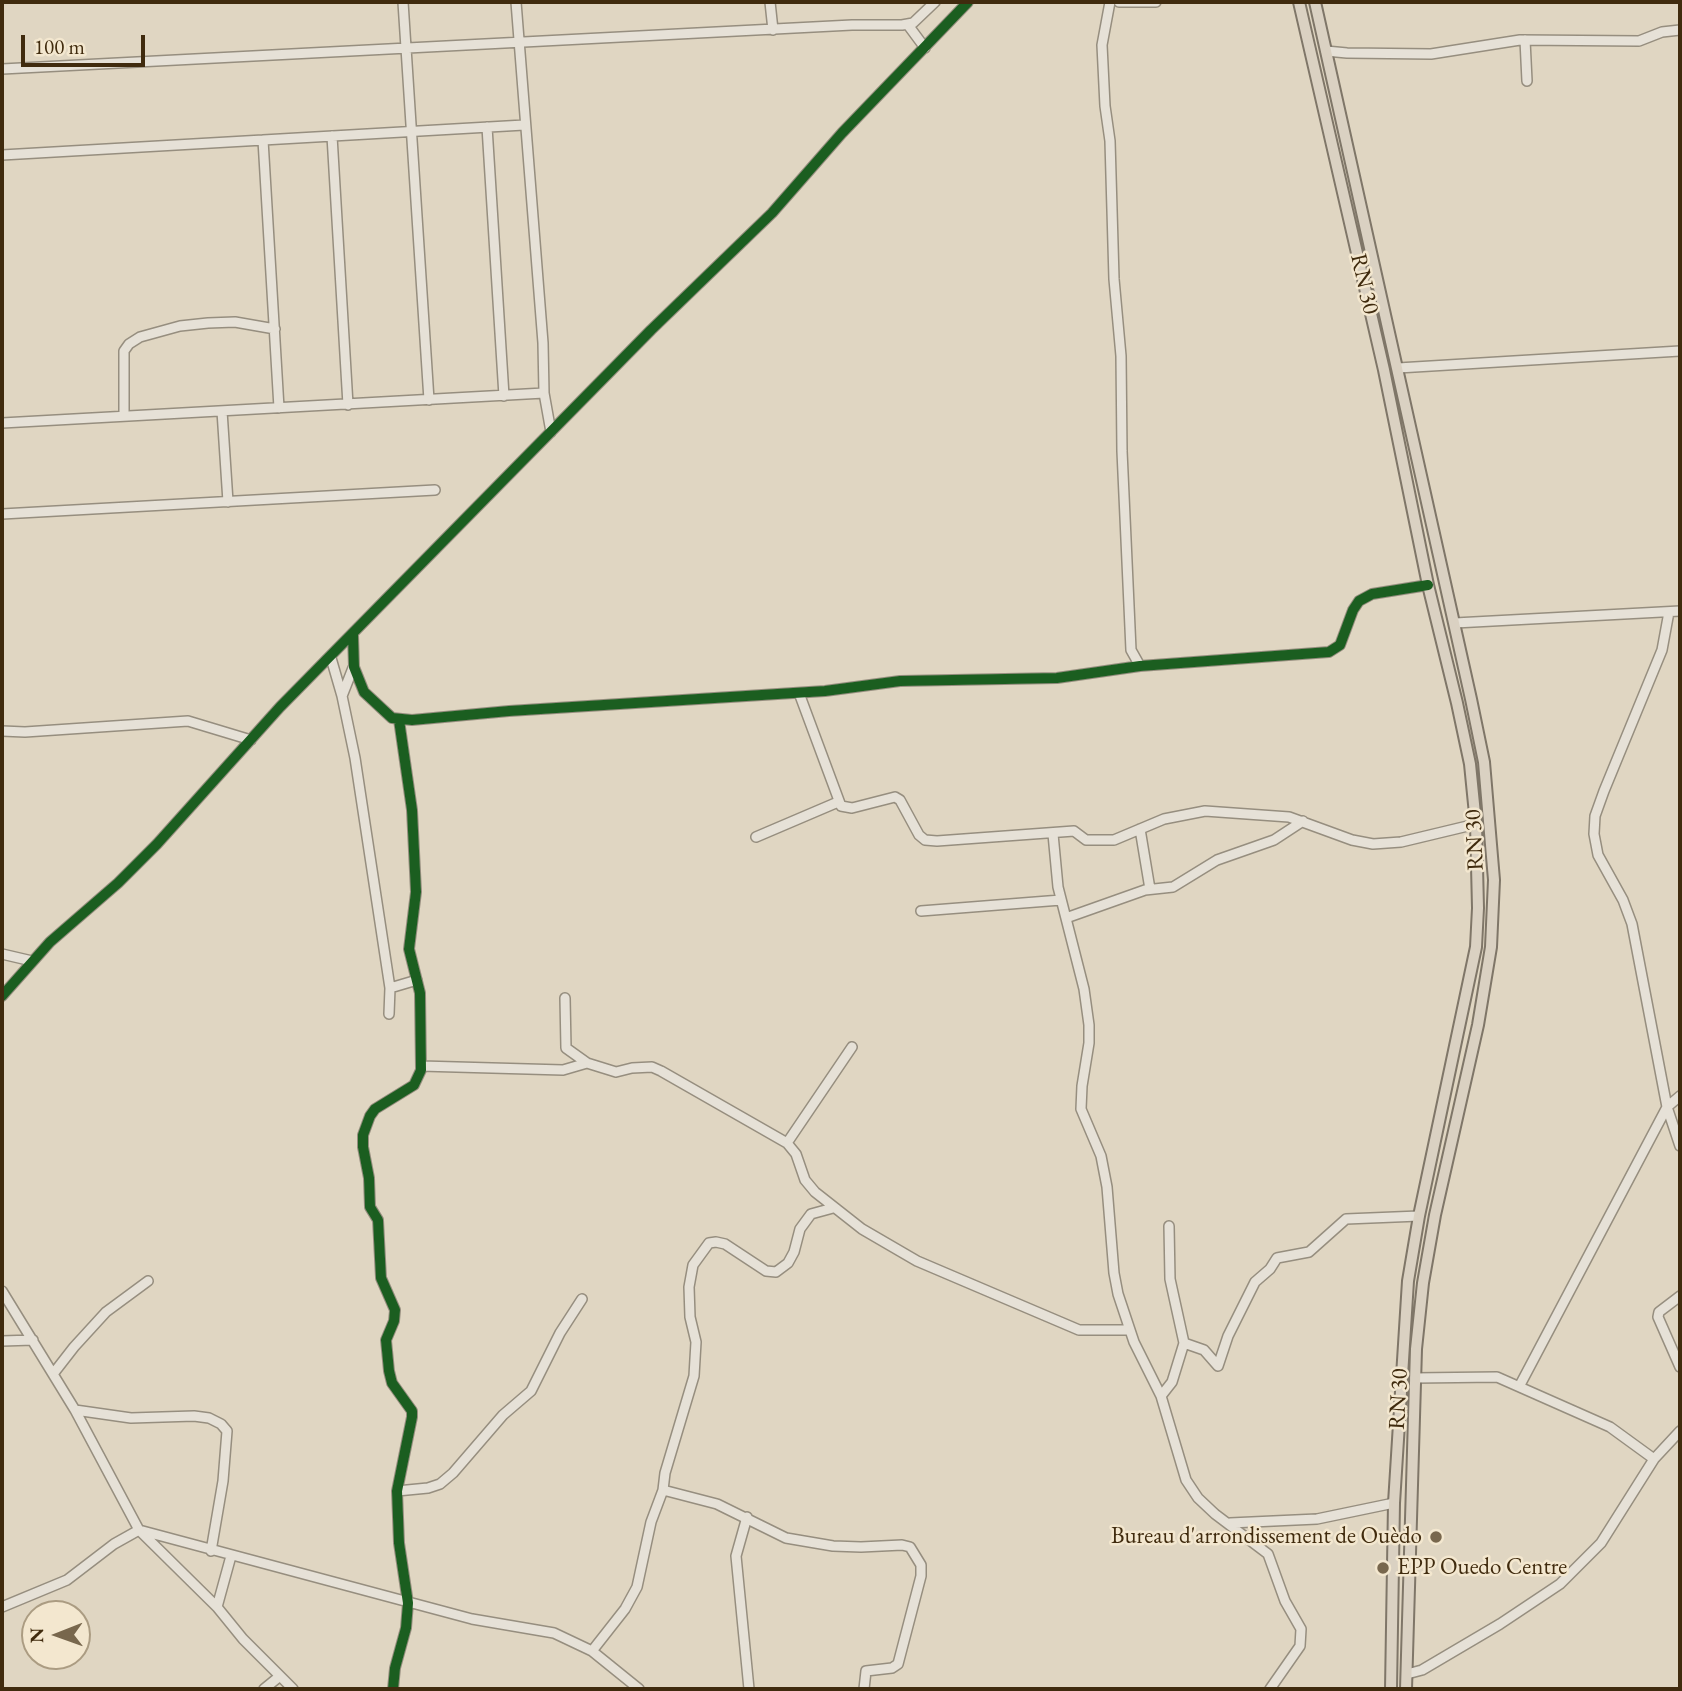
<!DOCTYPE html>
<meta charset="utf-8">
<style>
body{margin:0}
#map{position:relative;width:1682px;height:1691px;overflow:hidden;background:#e0d6c2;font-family:"EB Garamond",serif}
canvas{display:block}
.frame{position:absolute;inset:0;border:4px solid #402b0e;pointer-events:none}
.north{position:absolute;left:21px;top:1600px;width:70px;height:70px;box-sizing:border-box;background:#f3e7cf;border:2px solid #ab9c82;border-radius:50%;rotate:269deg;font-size:19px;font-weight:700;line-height:28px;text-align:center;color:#402b0e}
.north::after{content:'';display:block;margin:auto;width:24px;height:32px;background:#78674d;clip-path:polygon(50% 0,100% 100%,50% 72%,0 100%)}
.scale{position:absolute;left:21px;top:35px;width:124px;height:32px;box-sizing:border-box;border:4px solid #402b0e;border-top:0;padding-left:9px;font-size:21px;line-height:24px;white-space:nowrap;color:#402b0e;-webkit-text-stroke:5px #f3e7cf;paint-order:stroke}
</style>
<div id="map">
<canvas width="1682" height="1691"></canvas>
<div class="frame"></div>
<div class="north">N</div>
<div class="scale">100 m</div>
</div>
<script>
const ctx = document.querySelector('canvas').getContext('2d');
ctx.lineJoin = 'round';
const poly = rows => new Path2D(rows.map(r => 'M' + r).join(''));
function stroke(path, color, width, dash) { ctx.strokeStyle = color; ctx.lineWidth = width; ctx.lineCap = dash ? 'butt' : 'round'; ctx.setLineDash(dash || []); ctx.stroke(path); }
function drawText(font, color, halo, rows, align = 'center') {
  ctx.font = font + ' "EB Garamond",serif'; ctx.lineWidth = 5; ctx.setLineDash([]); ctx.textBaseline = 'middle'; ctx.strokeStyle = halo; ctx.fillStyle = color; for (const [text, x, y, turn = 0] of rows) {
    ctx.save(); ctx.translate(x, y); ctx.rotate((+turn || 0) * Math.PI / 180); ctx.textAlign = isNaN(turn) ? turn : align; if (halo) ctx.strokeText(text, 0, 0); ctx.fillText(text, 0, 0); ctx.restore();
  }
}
const minor = poly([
 [403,2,429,400],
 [516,2,543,343,544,393,551,432],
 [770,2,773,30],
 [1110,2,1102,45,1105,106,1110,141,1114,279,1121,356,1122,451,1131,650,1140,666],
 [1119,2,1156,2],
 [908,25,925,48],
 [1525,40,1527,81],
 [1326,51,1347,53,1431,54,1520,40,1639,41,1662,32,1680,30],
 [2,69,852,25,902,25,913,23,935,2],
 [487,127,504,396],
 [332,136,348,405],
 [263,140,279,408],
 [2,155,524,125],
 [1398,368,1680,351],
 [222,411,228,502],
 [124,416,124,351,129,344,140,337,180,326,208,323,235,322,275,329],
 [2,423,544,393],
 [2,514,435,490],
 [1669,612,1662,650,1604,791,1595,816,1594,834,1598,855,1623,900,1632,924,1667,1107,1680,1146],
 [1455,623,1680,611],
 [353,635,354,667,364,692,392,718,412,720,509,711,825,691,900,681,1057,678,1140,666,1329,652,1340,645,1353,610,1359,601,1372,594,1428,585],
 [331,658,342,696,355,758,390,988],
 [799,693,841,806,852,808,895,797,900,800,919,835,925,840,937,841,1074,831,1086,840,1114,840,1164,819,1205,811,1289,817,1352,840,1373,844,1401,842,1476,824],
 [342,696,353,668],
 [2,731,25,732,188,721,251,740],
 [1140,829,1150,889],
 [1053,834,1058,887,1084,989,1089,1025,1089,1043,1082,1086,1081,1109,1101,1156,1107,1187,1114,1273,1118,1294,1134,1342,1161,1396,1186,1480,1198,1498,1215,1514,1268,1554,1285,1601,1301,1629,1300,1646,1270,1689],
 [756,837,838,802],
 [921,911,1061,900],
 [1066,918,1145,890,1173,887,1217,860,1274,840,1303,821],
 [2,954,32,961],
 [2,996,50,942,118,883,157,844,280,707,651,330,772,213,842,133,968,2],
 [565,998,566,1048,587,1063],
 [389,1014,390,988,417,980],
 [421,1066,563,1070,587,1063,616,1072,632,1068,652,1067,661,1071,787,1143,796,1154,805,1180,815,1192,862,1229,917,1261,1079,1330,1129,1330],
 [787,1143,852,1047],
 [2,1291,75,1410,139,1530,217,1607,243,1639,293,1689],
 [1680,1296,1659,1312,1658,1317,1680,1367],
 [2,1341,33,1340],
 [1184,1343,1204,1350,1218,1366,1228,1336,1255,1282,1270,1269,1277,1258,1309,1252,1346,1219,1419,1216],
 [53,1374,74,1347,106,1312,148,1281],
 [1415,1378,1497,1377,1610,1427,1654,1459],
 [1520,1385,1667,1107,1680,1096],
 [1161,1396,1172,1382,1184,1343,1170,1279,1169,1226],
 [75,1410,131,1418,194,1416,209,1418,221,1424,227,1431,223,1481,211,1551],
 [663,1490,717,1504,786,1538,833,1546,861,1547,902,1545,910,1547,921,1565,921,1576,898,1664,892,1668,866,1671,864,1689],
 [397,1491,428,1488,440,1484,453,1473,503,1415,531,1391,560,1333,582,1299],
 [747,1517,736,1556,749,1689],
 [1230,1523,1317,1519,1394,1503],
 [2,1607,67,1580,114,1544,139,1530,472,1619,554,1633,592,1651,639,1689],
 [217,1607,231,1556],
 [592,1651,625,1609,637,1587,651,1522,663,1490,665,1473,694,1376,696,1342,690,1317,689,1287,693,1265,709,1243,716,1242,725,1244,766,1271,776,1272,788,1263,794,1252,800,1229,811,1214,833,1208],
 [1407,1674,1422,1670,1500,1624,1560,1584,1601,1543,1654,1459,1680,1431],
 [264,1689,280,1676],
 [393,1689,395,1668,406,1628,408,1603,399,1543,397,1491,412,1417,412,1411,392,1383,389,1371,386,1340,394,1321,395,1310,381,1278,378,1220,370,1207,369,1178,363,1147,363,1135,370,1116,375,1109,414,1085,421,1070,420,993,409,949,416,892,412,810,399,720]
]);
const major = poly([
 [1299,2,1384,370,1428,585,1457,703,1470,764,1476,824,1478,908,1476,947,1419,1216,1408,1281,1394,1503,1391,1689],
 [1315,2,1471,699,1484,762,1494,880,1491,947,1478,1025,1435,1215,1423,1283,1416,1349,1406,1689]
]);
stroke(minor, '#968e7f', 12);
stroke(major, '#7f7668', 14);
stroke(minor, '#e6e1d7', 9);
stroke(major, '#dad1c2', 10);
stroke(poly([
 [353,635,354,667,364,692,392,718,412,720,509,711,825,691,900,681,1057,678,1140,666,1329,652,1340,645,1353,610,1359,601,1372,594,1428,585],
 [2,996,50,942,118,883,157,844,280,707,651,330,772,213,842,133,968,2],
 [393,1689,395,1668,406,1628,408,1603,399,1543,397,1491,412,1417,412,1411,392,1383,389,1371,386,1340,394,1321,395,1310,381,1278,378,1220,370,1207,369,1178,363,1147,363,1135,370,1116,375,1109,414,1085,421,1070,420,993,409,949,416,892,412,810,399,720]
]), '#1b5e20', 10);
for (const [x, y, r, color] of [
 [1436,1537,7,"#78674d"],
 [1383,1568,7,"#78674d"]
]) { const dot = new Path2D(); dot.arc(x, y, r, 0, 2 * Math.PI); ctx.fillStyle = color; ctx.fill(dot); stroke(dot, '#f3e7cf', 2.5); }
drawText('23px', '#402b0e', '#f3e7cf', [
 ["RN 30",1364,284,77],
 ["RN 30",1475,840,-93],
 ["RN 30",1399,1399,-87]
]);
drawText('23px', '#402b0e', '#f3e7cf', [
 ["Bureau d'arrondissement de Ouèdo",1422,1537],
 ["EPP Ouedo Centre",1397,1568,"left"]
], 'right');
</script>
